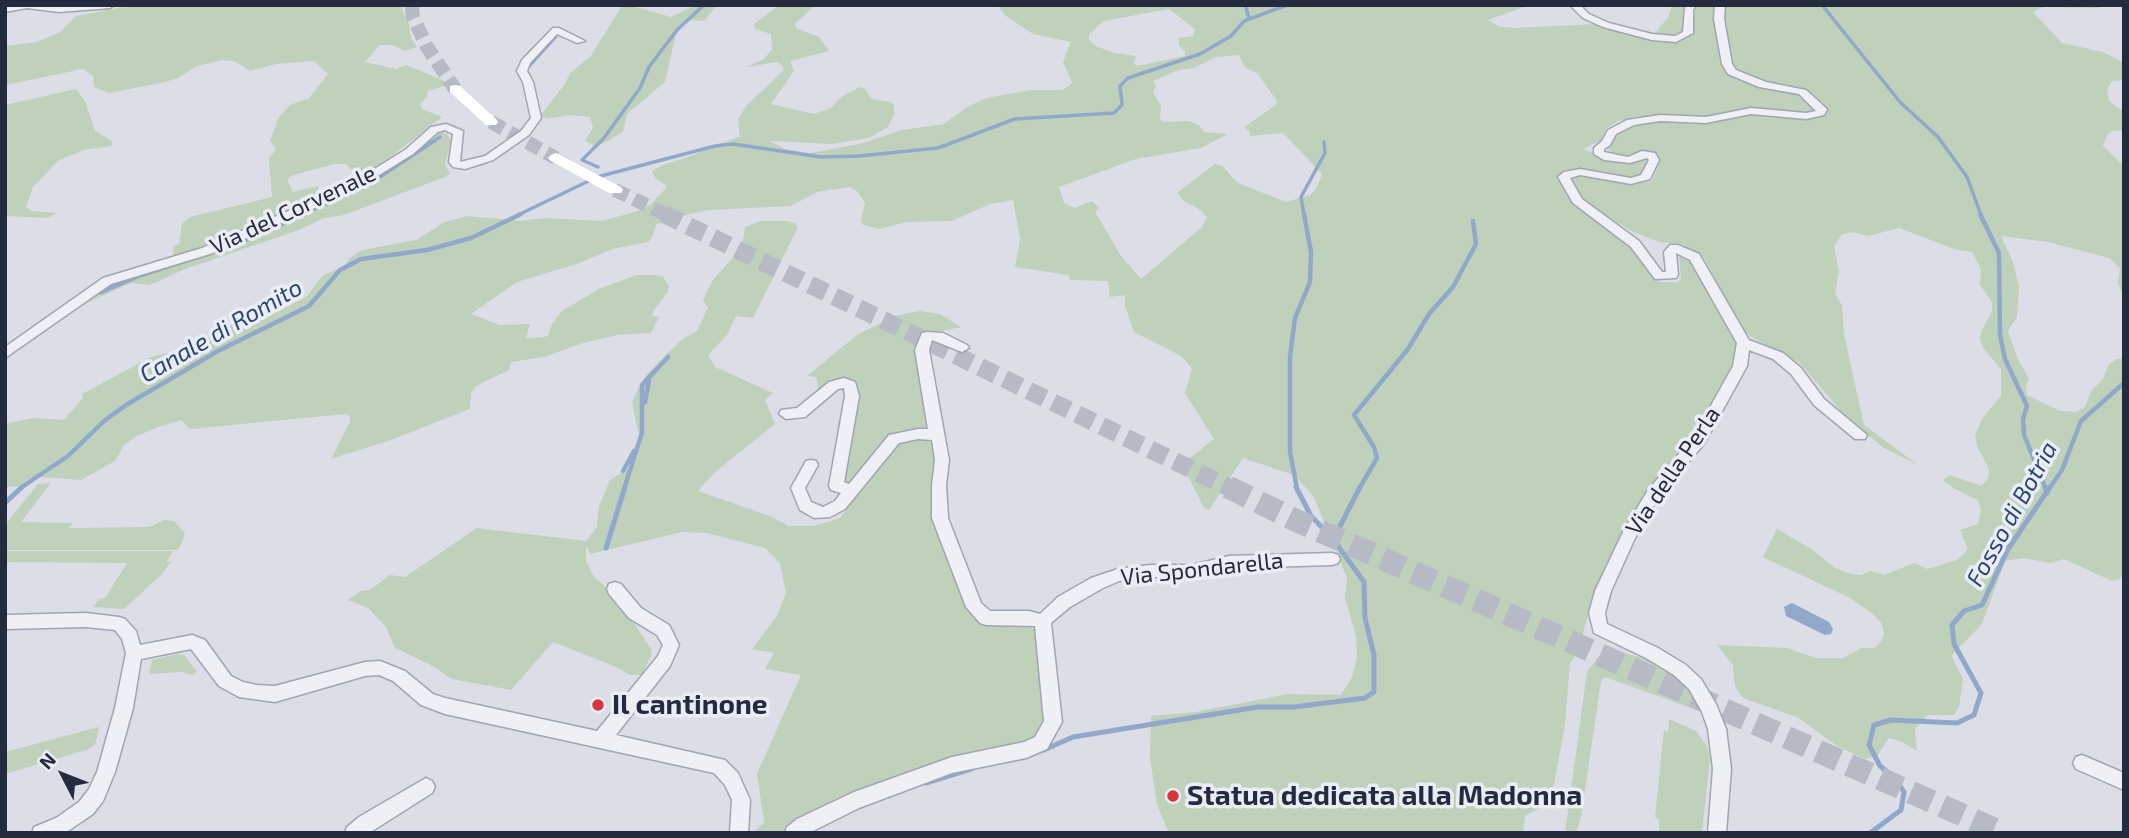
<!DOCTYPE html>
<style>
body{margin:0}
#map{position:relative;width:2129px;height:838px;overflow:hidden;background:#dbdee7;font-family:"Exo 2",sans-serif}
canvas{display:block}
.frame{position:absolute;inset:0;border:7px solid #242b3e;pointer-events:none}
.north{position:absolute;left:28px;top:740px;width:70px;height:70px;-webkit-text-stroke:5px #eaedf5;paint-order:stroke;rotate:312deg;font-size:19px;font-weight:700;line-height:28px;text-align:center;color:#242b3e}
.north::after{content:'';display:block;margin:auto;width:24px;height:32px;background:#242b3e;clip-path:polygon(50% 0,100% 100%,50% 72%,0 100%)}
</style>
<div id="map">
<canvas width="2129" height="838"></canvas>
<div class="frame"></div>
<div class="north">N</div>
</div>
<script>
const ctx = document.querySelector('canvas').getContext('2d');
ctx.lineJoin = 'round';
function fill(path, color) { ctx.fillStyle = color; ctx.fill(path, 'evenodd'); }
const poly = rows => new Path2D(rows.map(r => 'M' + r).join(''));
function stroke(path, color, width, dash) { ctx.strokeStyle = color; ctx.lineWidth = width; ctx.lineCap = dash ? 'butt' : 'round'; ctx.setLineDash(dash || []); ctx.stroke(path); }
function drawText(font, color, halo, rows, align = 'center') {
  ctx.font = font + ' "Exo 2",sans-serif'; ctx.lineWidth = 7; ctx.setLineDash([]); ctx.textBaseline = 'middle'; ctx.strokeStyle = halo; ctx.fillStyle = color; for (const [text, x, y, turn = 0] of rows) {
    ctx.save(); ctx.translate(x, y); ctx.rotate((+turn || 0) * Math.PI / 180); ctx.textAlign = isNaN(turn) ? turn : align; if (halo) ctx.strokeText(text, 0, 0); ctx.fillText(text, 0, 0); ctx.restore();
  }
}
fill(poly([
 [134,5,400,5,409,24,411,38,417,47,405,51,392,45,380,45,365,62,396,69,406,65,443,80,448,85,428,91,426,98,420,104,422,109,442,117,376,168,358,177,346,164,335,164,293,175,287,179,293,192,318,186,319,195,309,204,173,258,174,246,179,244,182,224,190,217,272,197,269,159,276,149,270,141,279,117,290,105,309,98,328,74,314,61,276,64,250,71,234,61,223,60,197,66,178,78,165,82,109,93,94,87,93,76,83,69,5,85,5,46,37,42,60,32,76,16],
 [628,5,671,17,696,5,717,5,704,21,689,20,676,34,665,82,627,114,623,132,604,143,593,145,585,141,593,128,590,117,569,115,546,119,541,115,565,84,570,73,590,57,622,6],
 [780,5,815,5,795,24,796,28,819,37,829,51,790,61,794,71,771,104,814,114,831,108,841,97,860,87,864,88,872,99,891,102,894,106,894,114,888,127,869,138,832,144,769,141,785,149,810,153,860,144,902,130,944,124,967,107,986,98,1030,90,1062,90,1070,85,1072,82,1063,62,1071,42,1033,34,1006,16,997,5,1529,5,1488,20,1500,27,1514,28,1596,24,1656,39,1655,33,1669,16,1672,5,2100,5,2098,8,2044,7,2033,12,2062,43,2103,52,2124,63,2124,80,2112,81,2107,90,2109,101,2124,112,2124,130,2112,131,2107,135,2103,146,2124,166,2124,297,2118,283,2120,268,2109,258,2048,242,2001,236,2013,262,2019,286,2017,317,2008,331,2018,359,2029,379,2026,385,2027,395,2060,411,2076,412,2085,407,2091,391,2103,379,2109,364,2117,359,2124,359,2124,574,2118,580,2112,581,2064,559,2051,563,2023,558,2005,561,1982,624,1951,656,1963,679,1959,707,1954,715,1928,715,1915,729,1917,751,1902,742,1889,738,1877,756,1865,759,1837,746,1799,718,1743,698,1735,686,1733,665,1717,645,1787,648,1816,658,1843,658,1861,648,1874,648,1881,642,1884,634,1882,624,1873,614,1850,598,1763,557,1777,529,1813,550,1835,568,1848,573,1861,575,1870,571,1884,575,1914,563,1927,569,1957,560,1968,549,1960,530,1978,524,1981,509,1978,500,1953,488,1943,480,1950,475,1981,486,1988,479,1989,469,1977,446,1975,435,1983,417,2001,396,2001,369,1984,349,1980,340,1981,332,1992,311,1992,302,1980,285,1981,269,1972,252,1957,250,1899,228,1868,236,1853,232,1842,234,1834,246,1839,271,1835,294,1842,305,1844,334,1864,425,1918,465,1884,448,1846,417,1800,363,1750,336,1742,329,1704,258,1682,244,1659,242,1633,232,1584,202,1569,179,1571,176,1575,174,1632,185,1652,181,1658,167,1658,156,1655,153,1642,151,1626,156,1614,154,1607,148,1617,132,1643,120,1639,116,1618,121,1606,129,1601,140,1583,149,1608,160,1634,162,1647,157,1648,163,1642,175,1630,178,1573,169,1561,174,1562,183,1638,253,1648,271,1660,282,1678,282,1681,278,1679,256,1682,255,1695,264,1730,327,1737,346,1738,360,1702,422,1645,495,1618,546,1589,612,1577,654,1570,663,1565,724,1554,784,1546,805,1525,816,1523,833,1169,833,1157,805,1150,758,1151,716,1196,712,1287,694,1341,695,1352,677,1357,658,1356,637,1345,597,1347,578,1314,497,1294,475,1243,458,1209,510,1204,508,1182,464,1214,439,1185,393,1192,368,1181,356,1134,332,1125,306,1125,295,1110,297,1108,281,1070,280,1069,275,1015,267,1020,239,1013,200,990,204,952,221,906,222,879,229,863,225,861,220,865,203,858,192,850,187,817,192,791,206,708,210,668,219,656,225,652,238,648,242,613,249,577,264,517,282,471,314,500,325,530,324,526,338,543,337,548,336,552,324,562,311,601,288,637,275,656,275,663,277,669,286,668,292,654,310,652,316,659,317,651,333,618,335,583,343,544,357,511,362,509,370,476,386,471,393,470,409,391,440,331,459,350,422,350,416,345,414,190,429,181,420,158,427,135,437,124,445,115,461,81,480,42,477,28,480,21,486,5,487,5,424,33,418,64,420,83,398,82,394,151,357,203,344,205,339,236,322,280,311,307,296,322,276,344,266,350,258,362,250,416,240,445,222,468,216,520,221,545,218,602,221,638,211,651,204,666,188,666,185,655,178,652,171,663,165,697,154,706,148,740,137,738,120,746,106,784,70,782,65,777,62,747,67,764,59,772,49,771,34,755,29,754,24],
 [1169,9,1195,29,1193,36,1179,38,1179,46,1185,51,1185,56,1137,66,1134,64,1136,56,1114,53,1096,46,1089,40,1089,34,1104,21],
 [1239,55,1245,67,1258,74,1277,101,1276,105,1244,127,1250,132,1250,136,1283,133,1322,174,1316,189,1310,195,1286,202,1238,183,1222,166,1215,164,1177,193,1185,202,1199,209,1207,217,1202,227,1141,279,1121,256,1095,212,1099,208,1092,201,1075,208,1064,203,1059,187,1136,159,1201,148,1228,134,1204,132,1199,125,1188,121,1163,122,1160,119,1161,106,1153,93,1156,85,1153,81,1179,70,1194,68,1216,57],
 [76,89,85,101,95,131,113,142,111,146,84,150,59,160,33,187,26,207,32,211,58,213,47,218,5,216,5,105],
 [440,131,447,134,451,141,445,164,450,174,445,177,344,215,324,218,299,230,185,269,157,282,149,285,131,283,71,310,119,279,202,256,337,197],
 [761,221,787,221,795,223,798,227,753,318,736,316,727,335,708,355,715,367,773,393,765,400,775,424,715,472,698,491,770,516,789,526,814,526,840,518,894,444,910,438,927,439,937,449,934,478,968,605,1026,624,1036,631,1048,712,1043,728,1035,739,786,833,754,833,764,822,757,774,801,675,765,669,774,653,752,649,777,616,786,593,780,563,765,548,707,533,682,532,590,554,586,545,586,561,594,577,606,587,624,608,651,649,652,654,642,675,630,675,616,667,553,642,511,690,452,679,431,665,395,648,386,627,368,608,348,600,361,591,370,590,390,575,405,577,477,528,586,541,597,527,599,506,610,480,634,465,641,446,632,402,640,385,646,375,681,340,697,331,708,308,703,300,713,280,742,247,745,227],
 [920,311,940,314,961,327,927,334,929,424,924,428,902,432,888,437,878,447,855,480,849,484,844,479,854,383,842,378,819,393,816,377,807,376,857,335,894,316],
 [51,483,21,522,73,523,69,528,149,527,164,520,174,521,185,533,182,542,178,550,5,550,5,525,38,484],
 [5,551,173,551,166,563,172,561,161,575,124,609,93,607,99,599,105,598,127,563,8,562,5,564],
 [1617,652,1642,657,1670,671,1692,693,1699,711,1605,677,1601,681,1581,817,1576,833,1565,833,1587,672,1598,657],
 [177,654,184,655,197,672,193,675,182,672,149,674,152,660],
 [1669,719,1696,731,1707,746,1710,758,1702,833,1659,833,1659,820,1655,817,1664,730,1668,732],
 [99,727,95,745,89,749,5,774,5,753,9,751]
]), '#bfd1bb');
fill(poly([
 [1792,603,1829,622,1833,629,1831,634,1825,635,1786,616,1784,607]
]), '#92a8cb');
stroke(poly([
 [1245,5,1249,18],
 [1822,5,1900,102,1938,137,1967,177,1981,215],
 [529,66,556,36],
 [598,167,582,160,604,138,640,88,649,67,677,30,704,5],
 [301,215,365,187,440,137],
 [518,215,597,177,715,146,733,144,821,157,859,156,938,148,1015,119,1114,113,1122,105,1120,86,1128,78,1200,54,1231,36,1244,21,1287,5],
 [1304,215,1301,197,1325,153,1324,142]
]), '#92a8cb', 3.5);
stroke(poly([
 [1980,214,1999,253,2000,335,2005,359,2027,406,2023,419,2024,435,2046,489],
 [101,292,141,275,231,246,305,214],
 [645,402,649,380],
 [623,471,634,451],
 [19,489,68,456,104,421,126,405,218,351,309,306,340,270,361,259,427,250,471,238,521,214],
 [624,489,642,433,642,385,668,357],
 [1297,489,1290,452,1290,357,1295,318,1310,282,1311,252,1304,214],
 [1359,489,1377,458,1374,447,1354,415,1408,349,1429,314,1453,287,1476,244,1473,221],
 [2049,489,2062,470,2081,421,2124,383]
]), '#92a8cb', 4.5);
stroke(poly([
 [2045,487,2047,493],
 [5,503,22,487],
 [1334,538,1360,487],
 [606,548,625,487],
 [1044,750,1073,737,1258,707,1294,707,1365,698,1374,692,1374,655,1365,618,1364,582,1333,539,1311,516,1296,487],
 [926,783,971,769],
 [1870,833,1901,810,1904,792,1895,778,1880,766,1869,745,1874,725,1891,720,1957,723,1974,715,1981,693,1954,644,1952,625,1964,611,1982,605,2008,549,2050,487]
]), '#92a8cb', 5);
stroke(poly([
 [412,5,413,17,427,47,455,89],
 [491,122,556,158],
 [615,190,667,215]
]), '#b6bac5', 14, [14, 7]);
stroke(poly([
 [664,214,1232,489]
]), '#b6bac5', 18, [18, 9]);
stroke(poly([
 [1228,487,1295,520,2003,833]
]), '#b6bac5', 23, [23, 11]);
const street = poly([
 [10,5,59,6,114,5,110,8,59,12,27,8,5,12,5,6,10,5],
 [1570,5,1580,5,1589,14,1609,23,1652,34,1675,36,1683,32,1685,8,1687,5,1696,5,1693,10,1693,33,1676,42,1652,40,1603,27,1583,18,1570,5],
 [1715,5,1725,5,1724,19,1732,64,1736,70,1766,82,1806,90,1826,108,1827,110,1824,115,1806,119,1751,114,1706,123,1660,121,1634,125,1616,134,1610,145,1604,149,1604,152,1628,157,1642,151,1655,153,1659,160,1650,179,1631,184,1580,175,1570,178,1582,199,1639,241,1662,272,1666,272,1664,252,1670,245,1678,245,1699,254,1749,340,1783,353,1801,368,1824,399,1867,435,1865,439,1855,439,1814,405,1791,374,1773,359,1749,350,1747,366,1704,444,1658,498,1635,538,1611,591,1605,613,1607,624,1658,648,1686,665,1701,679,1716,704,1726,729,1731,769,1726,833,1708,833,1713,769,1708,729,1702,712,1689,689,1674,675,1646,658,1594,633,1589,613,1595,591,1623,532,1648,490,1694,436,1733,366,1737,343,1690,260,1676,253,1678,275,1676,278,1655,279,1631,247,1573,203,1558,177,1564,172,1580,169,1631,178,1641,175,1649,160,1647,158,1630,163,1604,160,1594,154,1594,148,1602,141,1608,130,1627,120,1660,115,1706,117,1751,108,1806,113,1816,111,1799,94,1759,87,1728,74,1722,64,1714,19,1715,5],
 [553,28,559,28,585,41,577,43,557,34,530,63,527,71,533,82,541,118,529,135,493,160,465,169,453,167,449,162,453,134,445,130,438,132,413,154,355,190,210,254,111,284,5,358,5,347,103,278,202,248,347,186,405,150,431,127,446,124,463,131,460,162,485,156,521,131,531,118,523,82,517,71,522,60,553,28],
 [927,332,943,333,967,345,969,348,962,352,932,340,929,350,949,460,946,485,948,518,981,603,990,611,1029,611,1040,614,1058,597,1091,578,1118,569,1150,565,1192,565,1229,556,1332,553,1338,555,1340,559,1338,563,1332,565,1229,568,1192,577,1150,577,1119,581,1103,588,1070,607,1051,623,1062,722,1047,749,1026,758,952,773,859,808,809,833,785,833,787,827,797,819,854,792,952,757,1024,742,1035,737,1044,721,1035,626,986,625,980,623,966,607,932,518,932,485,935,460,932,440,918,439,899,443,845,509,830,517,814,518,800,510,791,488,806,461,811,460,816,461,818,465,805,488,811,502,823,507,835,501,841,493,831,490,829,486,845,396,844,388,838,389,805,417,786,419,779,414,781,410,797,408,829,382,844,378,855,382,859,396,844,482,849,484,889,435,918,429,928,429,915,350,922,333,927,332],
 [615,582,621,584,641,608,669,625,679,645,670,666,616,735,725,760,738,773,750,800,748,833,730,833,732,800,725,785,714,773,445,714,421,705,393,681,379,675,365,676,275,702,239,697,219,686,191,649,141,659,133,708,115,772,103,801,93,814,65,833,32,833,34,827,56,818,79,802,89,789,97,772,115,708,126,653,122,639,115,630,86,627,5,629,5,615,86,613,119,617,125,619,136,631,140,645,192,635,205,640,231,676,243,682,257,685,275,686,365,662,380,661,405,671,433,694,445,698,597,731,658,656,663,645,657,635,629,618,609,594,607,589,609,584,615,582],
 [2082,755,2124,773,2124,790,2076,769,2073,763,2076,757,2082,755],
 [426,778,432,781,435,787,432,793,369,833,345,833,347,827,359,817,426,778]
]);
stroke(street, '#a0a5b1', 3);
fill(street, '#eef0f5');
fill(poly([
 [455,85,460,86,496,119,498,122,496,125,486,125,450,92,450,86,455,85],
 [556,153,621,187,623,190,621,193,609,193,551,161,548,158,551,155,556,153]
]), '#fff');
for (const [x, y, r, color] of [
 [598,705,7,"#d9333c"],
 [1173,796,7,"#d9333c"]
]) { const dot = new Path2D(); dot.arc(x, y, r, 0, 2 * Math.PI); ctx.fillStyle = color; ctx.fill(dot); stroke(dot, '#eaedf5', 2.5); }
drawText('23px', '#242b3e', '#eaedf5', [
 ["Via del Corvenale",293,210,-25],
 ["Via della Perla",1673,471,-56],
 ["Via Spondarella",1202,569,-6]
]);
drawText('italic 24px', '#2b4575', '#eaedf5', [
 ["Canale di Romito",221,331,-30],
 ["Fosso di Botria",2012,514,-61]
]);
drawText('bold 28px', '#242b3e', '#eaedf5', [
 ["Il cantinone",612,705],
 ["Statua dedicata alla Madonna",1187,796]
], 'left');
</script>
